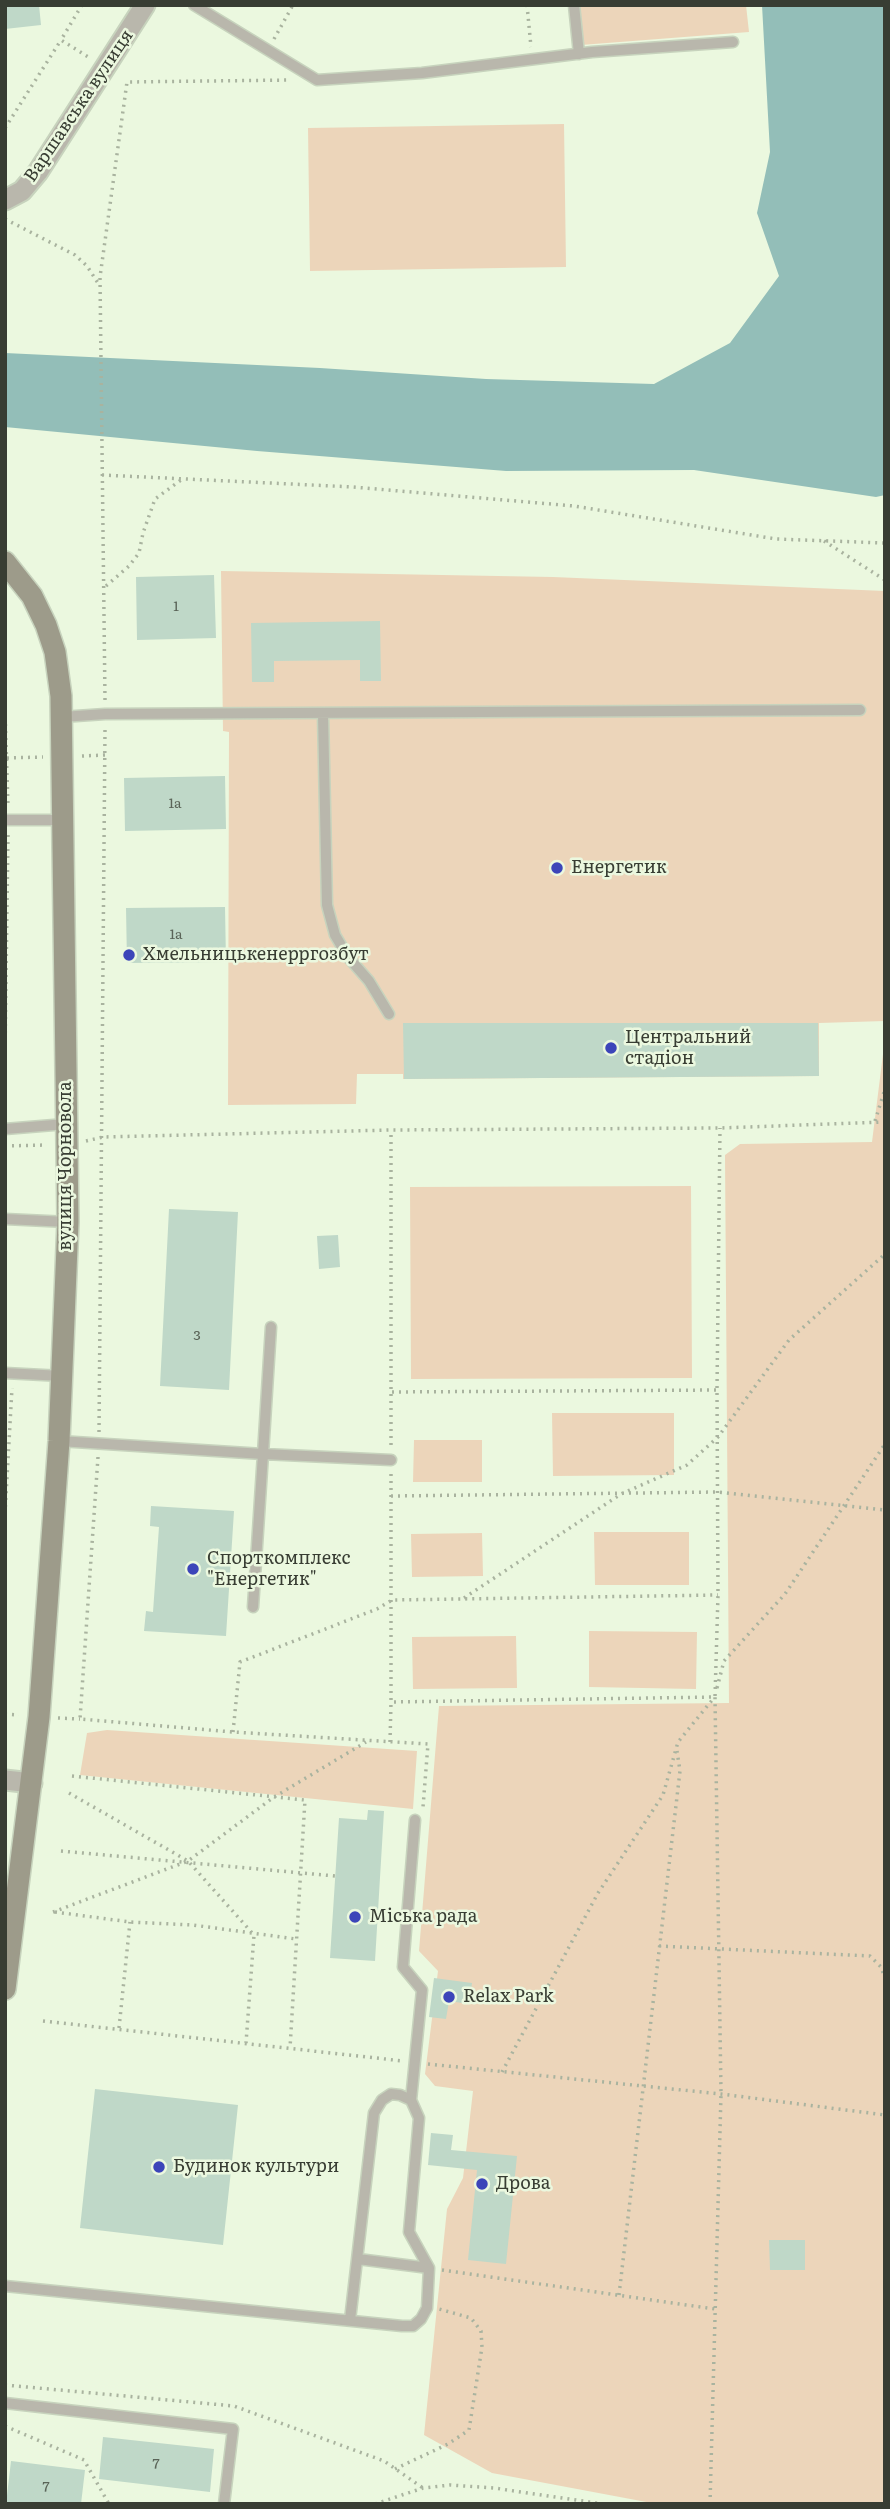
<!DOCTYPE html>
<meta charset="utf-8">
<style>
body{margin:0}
#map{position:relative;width:890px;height:2509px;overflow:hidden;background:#ebf8df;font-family:Literata,serif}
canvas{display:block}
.frame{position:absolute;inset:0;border:7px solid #383d33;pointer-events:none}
</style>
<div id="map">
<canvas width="890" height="2509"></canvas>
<div class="frame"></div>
</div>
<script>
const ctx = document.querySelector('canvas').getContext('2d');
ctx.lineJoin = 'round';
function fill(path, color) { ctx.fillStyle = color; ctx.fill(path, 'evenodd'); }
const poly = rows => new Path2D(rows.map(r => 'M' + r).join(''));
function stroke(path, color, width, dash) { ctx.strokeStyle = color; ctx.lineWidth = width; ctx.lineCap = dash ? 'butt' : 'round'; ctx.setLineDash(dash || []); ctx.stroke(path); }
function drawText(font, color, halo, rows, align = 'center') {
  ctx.font = font + ' Literata,serif'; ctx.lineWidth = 5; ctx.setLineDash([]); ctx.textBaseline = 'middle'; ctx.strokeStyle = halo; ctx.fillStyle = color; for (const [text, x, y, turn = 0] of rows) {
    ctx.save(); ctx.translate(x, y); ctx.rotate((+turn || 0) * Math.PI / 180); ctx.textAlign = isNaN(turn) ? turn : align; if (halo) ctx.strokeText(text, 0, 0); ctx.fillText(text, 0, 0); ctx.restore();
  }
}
fill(poly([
 [577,5,746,5,749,32,581,45],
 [564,124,566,267,310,271,308,128],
 [221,571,553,577,885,591,885,1021,819,1023,819,1076,403,1079,403,1074,357,1074,356,1104,228,1105,229,732,223,731],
 [885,1038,885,2504,657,2504,492,2473,424,2435,447,2209,463,2178,473,2091,435,2086,425,2074,438,1971,419,1951,439,1706,729,1703,725,1155,740,1144,872,1142],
 [691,1186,692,1378,411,1379,410,1187],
 [552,1413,674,1413,674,1475,553,1476],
 [414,1440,482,1440,482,1482,413,1482],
 [594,1532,689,1532,689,1585,595,1585],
 [482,1533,483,1576,412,1577,411,1534],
 [589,1631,697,1632,696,1689,589,1687],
 [516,1636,517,1688,413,1689,412,1637],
 [107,1730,417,1751,413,1809,80,1775,87,1733]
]), '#ecd5ba');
fill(poly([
 [762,5,885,5,885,495,876,497,694,470,506,471,257,451,5,427,5,353,320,368,486,379,654,384,730,343,779,276,757,213,770,152]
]), '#93beb8');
fill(poly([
 [5,5,39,5,41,25,5,29],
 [214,575,216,638,137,640,136,577],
 [380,621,381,681,360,681,360,660,274,661,274,682,252,682,251,623],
 [225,776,226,829,125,831,124,778],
 [225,907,226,962,127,963,126,908],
 [403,1023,818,1023,819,1076,404,1079],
 [169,1209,238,1212,229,1390,160,1386],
 [338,1235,340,1267,319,1269,317,1236],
 [151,1506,234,1511,226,1636,144,1631,146,1611,153,1612,159,1527,150,1526],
 [368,1810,384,1811,375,1961,330,1958,339,1818,367,1820],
 [434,1978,472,1983,469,2004,449,2001,446,2019,429,2017],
 [95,2089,238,2105,223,2245,80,2228],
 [431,2133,453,2135,451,2150,517,2156,506,2264,468,2260,477,2170,428,2165],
 [769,2240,805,2240,805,2270,770,2270],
 [103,2437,214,2449,210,2492,99,2479],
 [11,2461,85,2470,81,2504,6,2504]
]), '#bfd8c8');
const lane = poly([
 [194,5,317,80,422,73,592,52,733,42],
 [574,5,579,54],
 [323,714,327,905,335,935,348,957,369,981,389,1014],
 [62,717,105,714,860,710],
 [5,820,64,820],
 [5,1129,66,1124],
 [5,1219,68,1222],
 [271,1327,263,1454,391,1460],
 [5,1373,62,1376],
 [59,1441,263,1454,253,1607],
 [411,2100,422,1990,403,1967,415,1820],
 [358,2259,429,2268],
 [5,2286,402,2326,413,2326,421,2319,427,2308,429,2268,409,2232,419,2118,411,2100,400,2095,391,2094,382,2100,374,2113,350,2320],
 [5,2403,233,2429,224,2504]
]);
const street = poly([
 [5,200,22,191,38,172,145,5],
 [5,1780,32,1783]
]);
const secondary = poly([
 [5,562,32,596,46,625,55,652,61,696,68,1222,59,1441,39,1717,5,1989]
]);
stroke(lane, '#c7d3bd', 13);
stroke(street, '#c7d3bd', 23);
stroke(secondary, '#c7d3bd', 24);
stroke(poly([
 [82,5,61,40,90,58],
 [527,5,531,47],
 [274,39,293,5],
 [5,128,61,40],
 [5,219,75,255,87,266,98,283],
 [102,475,353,487,574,506,776,539,885,543],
 [824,541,885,580],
 [106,586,129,566,139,553,143,533,155,499,181,480],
 [105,700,100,277,127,82,290,80],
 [5,710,8,806],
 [82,756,105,755],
 [7,758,43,757],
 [5,1054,8,835],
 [875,1121,885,1089],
 [86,1141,103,1137,391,1130,720,1128,885,1122],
 [5,1146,47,1145],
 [392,1392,717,1390],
 [99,1432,105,729],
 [391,1445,391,1130],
 [98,1457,80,1719,233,1732,428,1744,423,1807],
 [391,1474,391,1702,715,1697,718,1595,717,1390,720,1128],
 [391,1496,717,1492,885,1510],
 [5,1514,12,1388],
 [464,1598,621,1494,687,1465,718,1437,789,1340,885,1254],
 [717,1688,724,1661,785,1594,885,1444],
 [5,1714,19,1715],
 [58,1718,80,1719],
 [233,1732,240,1662,377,1609,392,1600,718,1595],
 [390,1742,391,1702],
 [72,1776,305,1800,290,2048],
 [69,1793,188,1861,254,1935,246,2043],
 [61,1851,335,1876],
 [53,1912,188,1861,274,1797,366,1742],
 [55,1912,130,1922,193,1925,296,1939],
 [659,1946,870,1956,881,1967,885,1978],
 [43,2021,403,2061],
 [119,2028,130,1922],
 [428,2064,721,2094,885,2115],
 [502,2072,598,1893,663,1795,678,1742,713,1699],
 [442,2270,715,2309],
 [619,2295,680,1771,677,1751],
 [5,2385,234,2406,384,2461,423,2488],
 [5,2426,84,2460,109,2504],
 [395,2469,448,2444,469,2430,482,2347,481,2331,471,2318,439,2309],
 [375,2504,423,2488,450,2485,494,2488,603,2504],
 [710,2504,721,2094,715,1697]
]), '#a9b39f', 3.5, [2, 5]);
stroke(lane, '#b9b7ac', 10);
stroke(street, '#b9b7ac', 19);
stroke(secondary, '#9d9b8a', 21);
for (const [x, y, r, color] of [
 [557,868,7,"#3c45b9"],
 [129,955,7,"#3c45b9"],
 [611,1048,7,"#3c45b9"],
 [193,1569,7,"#3c45b9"],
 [355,1917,7,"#3c45b9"],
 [449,1997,7,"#3c45b9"],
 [159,2167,7,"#3c45b9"],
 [482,2184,7,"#3c45b9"]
]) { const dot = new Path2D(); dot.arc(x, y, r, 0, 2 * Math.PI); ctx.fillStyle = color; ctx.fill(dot); stroke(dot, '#ebf8df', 2.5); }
drawText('14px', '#5a6458', null, [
 ["1",176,607],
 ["1а",175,804],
 ["1а",176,935],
 ["3",197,1336],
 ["7",156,2464],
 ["7",46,2487]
]);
drawText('18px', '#383d33', '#ebf8df', [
 ["Варшавська вулиця",79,106,-56],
 ["вулиця Чорновола",66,1166,-90]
]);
drawText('18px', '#383d33', '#ebf8df', [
 ["Енергетик",571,868],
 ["Хмельницькенерргозбут",143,955],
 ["Центральний",625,1038],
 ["стадіон",625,1059],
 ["Спорткомплекс",207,1559],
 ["\"Енергетик\"",207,1580],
 ["Міська рада",369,1917],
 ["Relax Park",463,1997],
 ["Будинок культури",173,2167],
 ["Дрова",496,2184]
], 'left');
</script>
